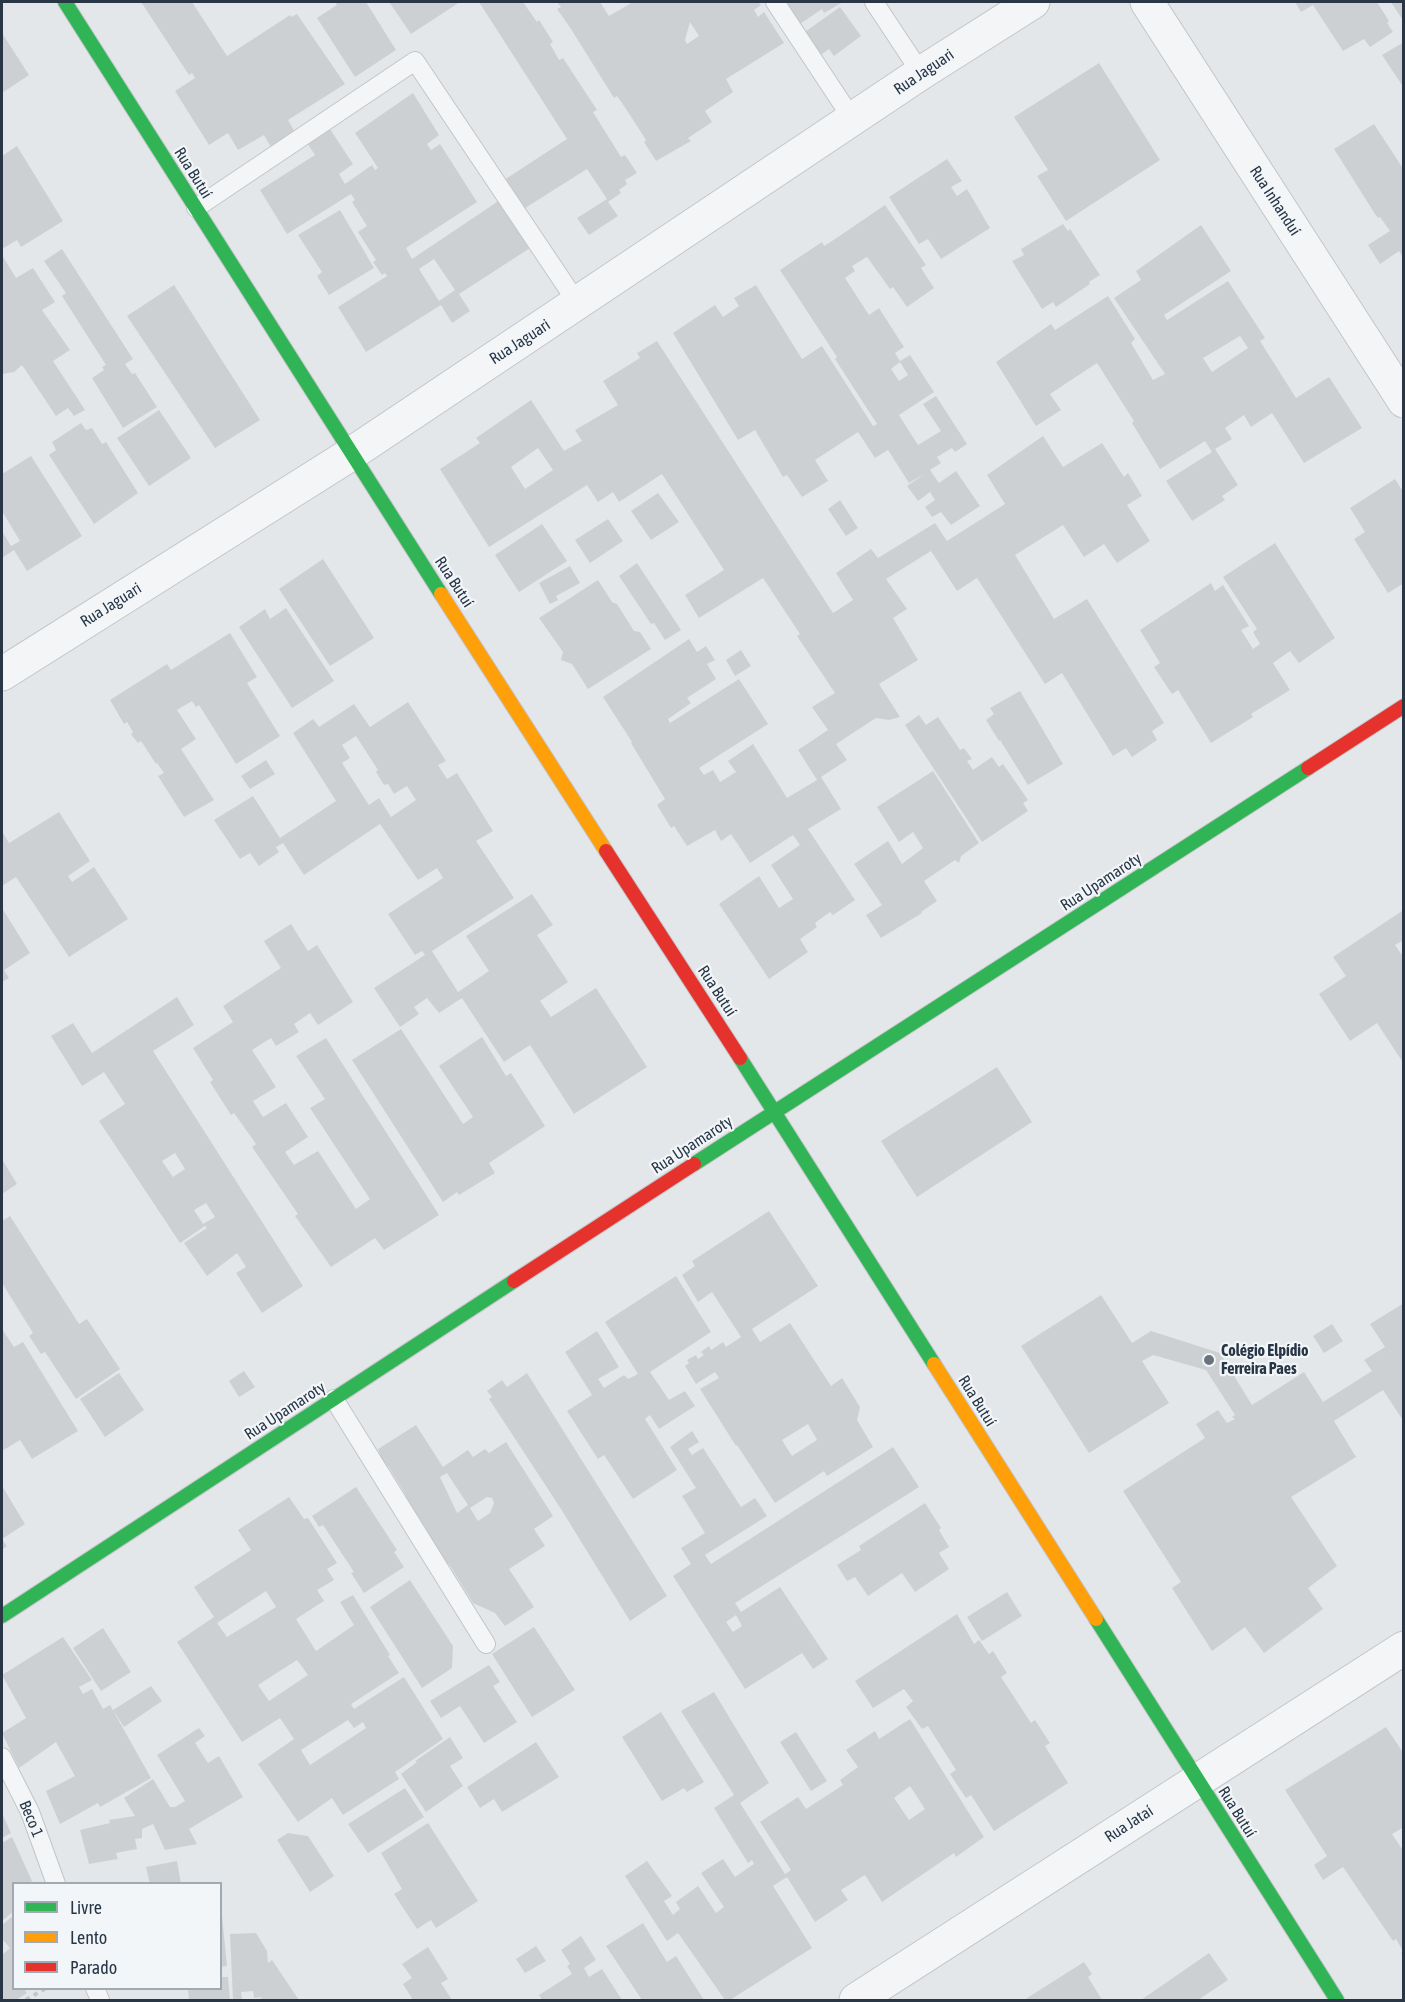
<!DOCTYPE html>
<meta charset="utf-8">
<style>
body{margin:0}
#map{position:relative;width:1405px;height:2002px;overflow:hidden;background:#e4e7ea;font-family:"Asap Condensed",sans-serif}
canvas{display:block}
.frame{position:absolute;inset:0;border:3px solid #283646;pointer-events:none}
.legend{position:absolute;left:12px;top:1882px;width:210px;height:108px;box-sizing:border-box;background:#f2f6f9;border:2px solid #a1a9b1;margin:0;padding:8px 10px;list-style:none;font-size:18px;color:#283646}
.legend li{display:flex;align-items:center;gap:12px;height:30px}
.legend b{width:30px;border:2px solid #a1a9b1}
</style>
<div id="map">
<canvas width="1405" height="2002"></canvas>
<div class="frame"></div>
<ul class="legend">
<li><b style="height:8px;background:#30b455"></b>Livre</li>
<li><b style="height:8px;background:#ff9f0a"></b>Lento</li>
<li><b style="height:8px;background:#e5322d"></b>Parado</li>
</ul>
</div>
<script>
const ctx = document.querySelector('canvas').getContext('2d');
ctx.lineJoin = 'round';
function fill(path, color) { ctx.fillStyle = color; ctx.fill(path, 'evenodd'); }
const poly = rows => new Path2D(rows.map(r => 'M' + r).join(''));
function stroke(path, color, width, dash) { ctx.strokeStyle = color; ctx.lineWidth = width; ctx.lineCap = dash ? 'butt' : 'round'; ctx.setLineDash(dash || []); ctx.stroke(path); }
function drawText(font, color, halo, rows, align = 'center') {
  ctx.font = font + ' "Asap Condensed",sans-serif'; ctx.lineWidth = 4.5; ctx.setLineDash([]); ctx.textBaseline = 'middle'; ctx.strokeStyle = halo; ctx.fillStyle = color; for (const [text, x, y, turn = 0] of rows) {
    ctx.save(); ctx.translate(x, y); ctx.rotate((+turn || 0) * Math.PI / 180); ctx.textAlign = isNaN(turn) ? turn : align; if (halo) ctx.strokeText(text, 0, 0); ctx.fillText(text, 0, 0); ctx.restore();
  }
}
fill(poly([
 [141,2,192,2,227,56,290,15,291,17,297,14,345,84,288,120,296,134,272,149,264,135,238,150,228,133,209,145,175,91,195,78,192,73,189,75],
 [335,2,366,2,396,50,355,77,317,18,337,5],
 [389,2,460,2,411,34],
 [479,2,523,2,537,22,539,20,553,42,550,44,559,60,563,58,597,110,593,112,621,157,625,155,637,173,625,180,627,184,619,190,621,193,608,202,618,216,589,235,577,218,607,199,587,169,522,210,504,180,567,139],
 [557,2,600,2,609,16,633,2,758,2,761,5,754,10,758,17,764,12,784,43,726,79,733,92,705,111,712,122,688,138,691,141,656,161,644,142,646,140,626,109,617,96,614,98,571,29,557,9,561,7],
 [690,22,699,36,687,44,685,40],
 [789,2,843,2,824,13,822,9,797,26,784,5],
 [1295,2,1377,2,1389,21,1387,23,1393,32,1370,47,1364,39,1343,51,1313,5,1301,12],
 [1391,2,1404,2,1404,22],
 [840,7,861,36,834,56,829,49,818,57,802,34],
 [2,33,29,75,2,93],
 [1404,42,1404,88,1382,55],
 [1099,63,1160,160,1066,221,1037,176,1048,170,1014,117],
 [413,93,439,135,427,144,431,150,440,144,477,202,406,248,412,259,500,200,530,248,459,294,470,311,452,323,441,305,366,352,338,307,387,276,385,273,382,275,373,262,376,260,358,232,367,226,352,202,355,200,351,194,287,234,260,190,315,155,307,143,330,129,353,164,339,174,345,184,372,165,375,170,378,168,355,133],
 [434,259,455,290,439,301,419,269],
 [1374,124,1404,170,1404,259,1399,251,1380,264,1368,245,1390,231,1380,217,1378,218,1375,214,1334,149],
 [17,146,63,221,21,247,17,240,2,249,2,156],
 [947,159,962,181,951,187,957,196,967,189,990,228,941,259,928,239,919,244,889,197],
 [885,205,926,265,921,268,934,288,907,307,893,287,890,289,867,257,852,266,855,271,845,278,869,315,879,308,904,347,895,353,900,361,910,355,934,392,899,415,918,445,941,431,923,404,936,396,967,444,955,452,952,448,937,457,941,463,930,470,939,483,956,471,980,506,951,525,941,512,932,517,925,507,935,500,930,492,918,501,907,486,926,473,909,483,888,450,875,458,858,432,815,460,828,481,802,497,787,475,783,477,755,430,738,440,673,333,715,305,723,317,739,306,734,298,756,285,802,359,822,346,873,426,877,424,835,359,837,357,780,270,822,242,824,246,835,239],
 [900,362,908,375,899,381,891,369],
 [340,210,374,268,329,295,317,276,322,272,298,235],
 [1063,224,1068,231,1070,229,1100,275,1089,282,1090,284,1056,307,1053,302,1042,309,1012,261,1024,255,1021,249],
 [1201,225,1231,271,1164,315,1167,320,1228,281,1265,338,1260,341,1296,398,1329,377,1362,428,1304,463,1272,413,1251,427,1244,415,1225,428,1232,439,1215,449,1238,485,1222,496,1225,500,1192,521,1166,481,1212,452,1205,441,1160,469,1132,423,1134,421,1097,363,1050,394,1061,410,1036,426,996,362,1051,324,1055,330,1108,296,1135,339,1131,343,1153,380,1165,374,1114,298,1141,280,1136,271],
 [1240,336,1248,348,1212,372,1203,358],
 [62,249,133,359,125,364,132,374,135,373,157,407,123,428,92,378,104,370,102,367,106,365,62,296,66,293,44,261],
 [2,255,16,278,33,268,55,302,42,310,70,350,53,361,85,410,74,416,68,408,56,416,22,365,14,372,2,374],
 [174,285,260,420,215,448,127,316],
 [657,341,833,613,853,600,836,573,871,549,878,558,935,523,947,541,1005,504,987,475,1043,436,1063,467,1102,443,1124,477,1128,473,1142,496,1127,505,1150,541,1117,563,1104,544,1084,557,1063,525,1015,555,1054,619,1087,599,1164,723,1152,731,1157,740,1132,757,1126,748,1113,756,1062,673,1045,684,977,578,957,591,931,551,886,579,907,609,893,618,918,660,879,684,900,717,889,720,876,718,836,744,847,760,821,777,841,809,808,829,855,900,833,915,830,912,815,923,817,927,800,939,808,952,769,979,719,904,759,876,779,908,793,899,771,865,800,845,793,835,750,863,731,834,721,841,715,830,687,846,674,826,671,828,657,805,665,799,631,743,632,742,603,697,689,639,697,652,706,646,715,660,707,664,716,679,687,698,691,703,668,719,670,723,739,679,768,724,699,768,704,775,713,770,720,782,736,772,728,761,753,744,787,798,817,780,798,750,828,730,812,707,835,693,797,636,800,634,763,578,699,618,685,595,724,570,662,474,619,502,613,492,598,502,587,485,489,547,440,469,480,443,476,438,531,400,564,451,582,441,575,430,618,405,603,381,640,358,637,353],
 [538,448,553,470,525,489,511,467],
 [159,410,191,458,149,486,117,438],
 [81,423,86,430,92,428,102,444,106,442,138,493,94,524,49,455,56,450,52,442],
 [31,456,82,536,27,571,14,550,2,558,2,531,11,546,20,541,2,511,2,474],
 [1395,479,1404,493,1404,583,1388,593,1354,539,1365,532,1350,508],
 [658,493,679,522,651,540,631,511],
 [840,500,858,528,846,536,828,509],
 [608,519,623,541,590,563,575,540],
 [542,524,567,561,519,592,495,555],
 [1275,543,1335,638,1299,663,1290,651,1273,663,1290,690,1251,714,1253,717,1211,743,1178,690,1172,694,1154,667,1160,663,1140,630,1211,583,1215,591,1223,585,1249,626,1241,630,1253,649,1260,644,1253,632,1257,629,1223,577],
 [323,559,374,638,330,666,279,589],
 [637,563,681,630,665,640,654,623,651,624,619,576],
 [570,566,580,583,556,596,558,600,550,604,539,583],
 [598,580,612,602,617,604,634,631,640,632,651,649,588,689,572,664,561,660,563,652,539,618],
 [286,608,334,681,292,708,239,627,265,609,270,619],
 [230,633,257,677,247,683,280,736,236,764,199,705,196,707,192,701,177,710,196,739,181,749,214,800,184,817,158,776,164,773,157,763,156,764,141,741,138,743,131,734,133,732,127,722,124,724,110,700,167,664,171,670],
 [741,650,751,666,735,676,726,660],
 [1020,691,1063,764,1028,785,1000,740,999,741,986,720,994,714,990,708],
 [408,702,446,761,438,765,447,779,457,773,493,831,476,841,514,898,432,951,458,992,489,971,466,936,532,894,553,925,537,935,568,982,540,1001,551,1017,596,988,647,1067,574,1114,530,1045,504,1062,462,998,439,1013,427,998,414,1007,419,1014,400,1027,374,988,425,955,422,951,415,955,388,914,443,878,437,868,418,880,380,824,304,875,283,843,276,847,279,852,259,866,250,853,240,859,214,820,253,796,280,838,336,801,293,733,313,719,319,727,354,704,370,727],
 [356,736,378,770,376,772,384,785,388,784,394,794,407,786,416,800,391,817,379,798,369,805,342,763,350,758,342,745],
 [919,715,926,725,938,717,960,750,964,748,972,759,967,761,973,770,992,757,999,767,1003,764,1028,800,1023,803,1028,811,982,842,905,725],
 [266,760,275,774,250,789,241,776],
 [933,771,979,843,961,856,959,863,955,860,924,881,937,901,921,912,922,913,881,938,866,915,882,905,854,864,888,841,902,864,923,848,913,832,899,842,877,807],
 [59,812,90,861,68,876,72,882,94,867,128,919,69,957,16,877,2,886,2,831,9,843],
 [2,908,30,953,4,970,9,978,2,982],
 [1402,911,1404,940,1395,945,1404,958,1404,1064,1377,1023,1350,1041,1319,994,1346,976,1333,957],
 [291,924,308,951,317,945,353,1002,318,1025,310,1013,294,1024,299,1032,276,1046,271,1038,252,1050,276,1087,253,1101,263,1117,286,1103,308,1137,285,1152,294,1165,318,1151,356,1209,370,1199,310,1108,325,1099,296,1056,326,1038,439,1215,384,1250,375,1238,331,1267,295,1216,298,1214,252,1147,256,1144,234,1113,231,1115,210,1082,213,1080,193,1048,233,1022,223,1006,281,968,264,941],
 [177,997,194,1025,153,1051,303,1286,262,1313,236,1273,246,1267,237,1253,207,1276,184,1243,207,1228,205,1226,180,1243,99,1121,125,1104,104,1072,82,1086,51,1036,73,1023,92,1053],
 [175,1153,185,1169,173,1177,162,1161],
 [206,1203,215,1217,203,1224,194,1210],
 [401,1029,463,1124,473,1117,439,1066,482,1037,506,1076,511,1073,545,1126,489,1163,495,1173,459,1195,457,1192,443,1202,352,1060],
 [997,1067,1032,1122,917,1197,881,1141],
 [2,1159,17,1184,2,1194],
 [769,1211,818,1286,752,1329,760,1342,790,1323,831,1386,842,1378,860,1407,857,1420,873,1447,827,1476,824,1471,775,1503,737,1445,736,1446,700,1389,719,1378,715,1372,696,1384,685,1366,689,1363,687,1360,696,1355,698,1359,704,1355,701,1352,709,1346,711,1350,723,1342,726,1347,741,1337,712,1292,698,1302,682,1275,695,1266,692,1261],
 [808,1424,817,1440,792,1456,782,1440],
 [10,1216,79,1324,87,1319,120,1369,76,1399,45,1352,41,1354,29,1336,33,1333,2,1283,2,1221],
 [676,1276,711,1332,650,1372,669,1400,685,1391,695,1406,659,1429,650,1415,645,1419,677,1470,633,1499,604,1455,598,1459,567,1411,592,1395,565,1352,597,1331,619,1367,598,1379,604,1388,624,1375,628,1379,638,1374,605,1322],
 [1101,1295,1132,1343,1151,1331,1220,1353,1252,1405,1304,1372,1323,1402,1372,1371,1364,1360,1385,1347,1370,1324,1404,1303,1404,1422,1383,1390,1334,1421,1356,1457,1291,1497,1337,1566,1308,1588,1323,1609,1264,1653,1245,1627,1212,1651,1172,1588,1181,1582,1123,1491,1205,1438,1196,1424,1218,1410,1227,1423,1235,1419,1232,1417,1235,1415,1206,1370,1153,1355,1142,1361,1169,1403,1089,1453,1021,1346],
 [1332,1324,1343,1341,1324,1353,1313,1336],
 [2,1329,14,1347,23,1342,78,1431,32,1459,20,1440,2,1451],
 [244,1371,255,1387,239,1397,229,1381],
 [119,1373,144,1410,105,1437,80,1399],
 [527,1373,667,1596,630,1621,561,1509,489,1399,492,1397,487,1391,502,1380,507,1387],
 [416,1425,443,1467,468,1450,473,1457,485,1449,489,1453,506,1442,553,1516,534,1529,545,1546,509,1569,534,1607,505,1626,495,1613,473,1603,449,1564,444,1567,425,1536,404,1492,388,1466,382,1470,374,1457,380,1454,378,1449],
 [447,1473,468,1505,457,1513,440,1477],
 [487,1497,492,1498,494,1503,490,1513,478,1521,470,1508],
 [692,1431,699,1442,688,1449,692,1455,703,1448,741,1507,755,1498,767,1516,705,1555,711,1564,893,1447,919,1487,735,1603,741,1612,780,1587,828,1659,813,1669,802,1653,745,1689,673,1576,691,1564,681,1548,705,1533,682,1496,696,1488,670,1447],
 [736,1615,742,1626,733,1632,726,1622],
 [2,1486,25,1524,2,1539,7,1546,2,1550],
 [356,1487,397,1550,394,1552,404,1567,364,1593,351,1573,354,1572,323,1525,319,1527,312,1516],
 [289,1497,304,1519,308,1518,337,1563,327,1569,334,1580,317,1590,324,1601,296,1619,316,1651,354,1625,340,1602,353,1595,390,1655,388,1656,399,1673,351,1704,354,1709,404,1677,443,1739,395,1772,399,1779,343,1815,332,1798,298,1822,258,1764,294,1739,280,1718,242,1742,177,1642,214,1617,194,1587,251,1550,238,1530],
 [266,1591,276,1607,227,1637,217,1623],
 [297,1660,308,1675,269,1701,258,1685],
 [348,1720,354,1728,363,1722,366,1728,310,1765,301,1750],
 [925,1503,941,1528,939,1530,949,1547,939,1553,949,1569,915,1592,902,1573,868,1596,855,1577,847,1581,837,1565,861,1550,859,1546],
 [410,1580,453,1646,452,1668,422,1688,370,1607],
 [1007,1592,1022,1616,982,1641,967,1617],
 [957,1614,974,1644,979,1640,989,1654,993,1651,1007,1673,1001,1677,1031,1723,1035,1720,1050,1743,1045,1746,1068,1783,994,1831,971,1795,966,1798,950,1774,956,1770,928,1726,922,1729,906,1707,913,1701,904,1689,873,1708,855,1681],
 [534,1627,575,1690,532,1717,492,1654],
 [103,1628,131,1672,101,1691,73,1648],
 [63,1637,92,1680,79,1687,83,1694,92,1689,103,1709,110,1705,151,1778,100,1807,98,1803,60,1824,46,1791,75,1776,56,1742,19,1768,2,1733,26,1718,2,1675],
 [489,1665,500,1682,493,1686,517,1722,484,1743,460,1706,441,1718,430,1701],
 [151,1686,162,1701,124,1727,113,1710],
 [714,1692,769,1783,740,1803,785,1874,791,1870,760,1822,798,1797,806,1809,843,1785,840,1780,858,1767,846,1750,875,1731,879,1739,910,1719,984,1837,956,1857,954,1853,882,1902,865,1875,841,1890,848,1900,815,1922,787,1877,773,1886,812,1948,730,2000,725,2000,678,1933,667,1941,625,1876,647,1861,672,1896,664,1901,673,1915,680,1909,676,1902,698,1886,716,1913,724,1907,701,1873,723,1859,735,1877,754,1864,752,1860,748,1863,714,1808,734,1795,681,1711],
 [910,1786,925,1809,909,1820,894,1798],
 [661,1712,704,1782,687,1792,684,1788,662,1801,622,1737],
 [1386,1727,1404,1754,1404,1827,1392,1834,1404,1852,1404,1957,1401,1953,1403,1951,1396,1939,1393,1941,1343,1867,1323,1880,1314,1865,1327,1856,1285,1790],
 [199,1728,205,1736,195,1743,208,1763,219,1756,243,1797,189,1829,197,1844,165,1850,153,1824,142,1829,142,1838,135,1839,137,1849,116,1853,118,1859,89,1864,80,1830,110,1823,109,1820,135,1816,124,1798,153,1779,170,1807,175,1807,185,1801,157,1755],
 [796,1732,827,1781,811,1791,780,1742],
 [450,1737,463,1758,450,1766,463,1786,426,1812,401,1774,417,1762,415,1761],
 [536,1742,559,1777,502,1812,494,1799,480,1808,467,1787],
 [405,1788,424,1817,368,1853,348,1824],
 [2,1813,11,1833,2,1838],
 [428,1823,478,1901,436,1928,431,1920,417,1929,394,1894,402,1889,381,1853],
 [288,1833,308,1836,334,1876,310,1892,277,1840],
 [12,1837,32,1881,29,1884,14,1884,14,1911,2,1921,2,1843],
 [177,1861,181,1884,150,1884,146,1867],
 [14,1915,14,1989,29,1989,25,1991,27,1993,16,2000,2,2000,2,1953,3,1954,10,1948,2,1939,2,1925],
 [220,1916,222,1916,227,1966,220,1967],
 [643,1923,667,1962,676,1956,704,2000,642,2000,606,1946],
 [256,1933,267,1951,268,1963,272,1960,299,2000,258,2000,263,1997,254,1998,253,1991,241,1992,242,2000,233,2000,230,1934],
 [581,1936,596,1960,584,1968,589,1977,602,1969,622,2000,542,2000,539,1995,572,1974,567,1966,570,1964,561,1950],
 [536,1946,546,1961,525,1973,516,1959],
 [428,1947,448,1979,441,1983,452,2000,413,2000,403,1984,412,1978,402,1964],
 [1209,1953,1228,1980,1198,2000,1141,2000],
 [1084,1962,1092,1974,1088,1977,1102,2000,1024,2000],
 [220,1977,228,1977,230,2000,189,2000,188,1989,220,1989]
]), '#cdd0d3');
const lane = poly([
 [775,2,853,120],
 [874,2,921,73],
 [196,208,415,61,578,304],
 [334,1399,486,1644],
 [2,1757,30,1812,56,1884],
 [95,1988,100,2000]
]);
const street = poly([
 [1147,2,1404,401],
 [2,674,351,454,921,73,1033,2],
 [856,2000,1404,1648]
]);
const fast = poly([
 [65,2,441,594],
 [740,1058,934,1364],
 [694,1164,1308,768],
 [2,1616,514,1281],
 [1096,1619,1337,2000]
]);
const slow = poly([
 [441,594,606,851],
 [934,1364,1096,1619]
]);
const jam = poly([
 [1308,768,1404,706],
 [606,851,740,1058],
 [514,1281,694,1164]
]);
stroke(lane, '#c2c5c8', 20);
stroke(street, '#c2c5c8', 35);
stroke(fast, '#c2c5c8', 16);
stroke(slow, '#c2c5c8', 16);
stroke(jam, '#c2c5c8', 16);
stroke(poly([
 [26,2000,46,1988]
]), '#c2c6ca', 4, [4.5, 4.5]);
stroke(lane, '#f4f5f7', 18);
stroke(street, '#f4f5f7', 33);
stroke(fast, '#30b455', 14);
stroke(slow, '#ff9f0a', 14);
stroke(jam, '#e5322d', 14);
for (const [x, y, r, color] of [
 [1209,1360,6,"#6a747f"]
]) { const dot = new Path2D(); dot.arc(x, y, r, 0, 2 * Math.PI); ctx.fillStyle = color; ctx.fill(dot); stroke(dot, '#f2f6f9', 2); }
drawText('16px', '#283646', '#f2f6f9', [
 ["Rua Jaguari",924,72,-34],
 ["Rua Butuí",193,173,58],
 ["Rua Inhanduí",1275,201,57],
 ["Rua Jaguari",520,342,-33],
 ["Rua Butuí",454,582,57],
 ["Rua Jaguari",111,605,-32],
 ["Rua Upamaroty",1101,882,-33],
 ["Rua Butuí",717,991,57],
 ["Rua Upamaroty",692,1145,-33],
 ["Rua Butuí",977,1401,58],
 ["Rua Upamaroty",285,1411,-33],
 ["Rua Butuí",1237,1812,58],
 ["Beco 1",31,1819,67],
 ["Rua Jataí",1129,1824,-33]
]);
drawText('bold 16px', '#283646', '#f2f6f9', [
 ["Colégio Elpídio",1221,1351],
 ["Ferreira Paes",1221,1369]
], 'left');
</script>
